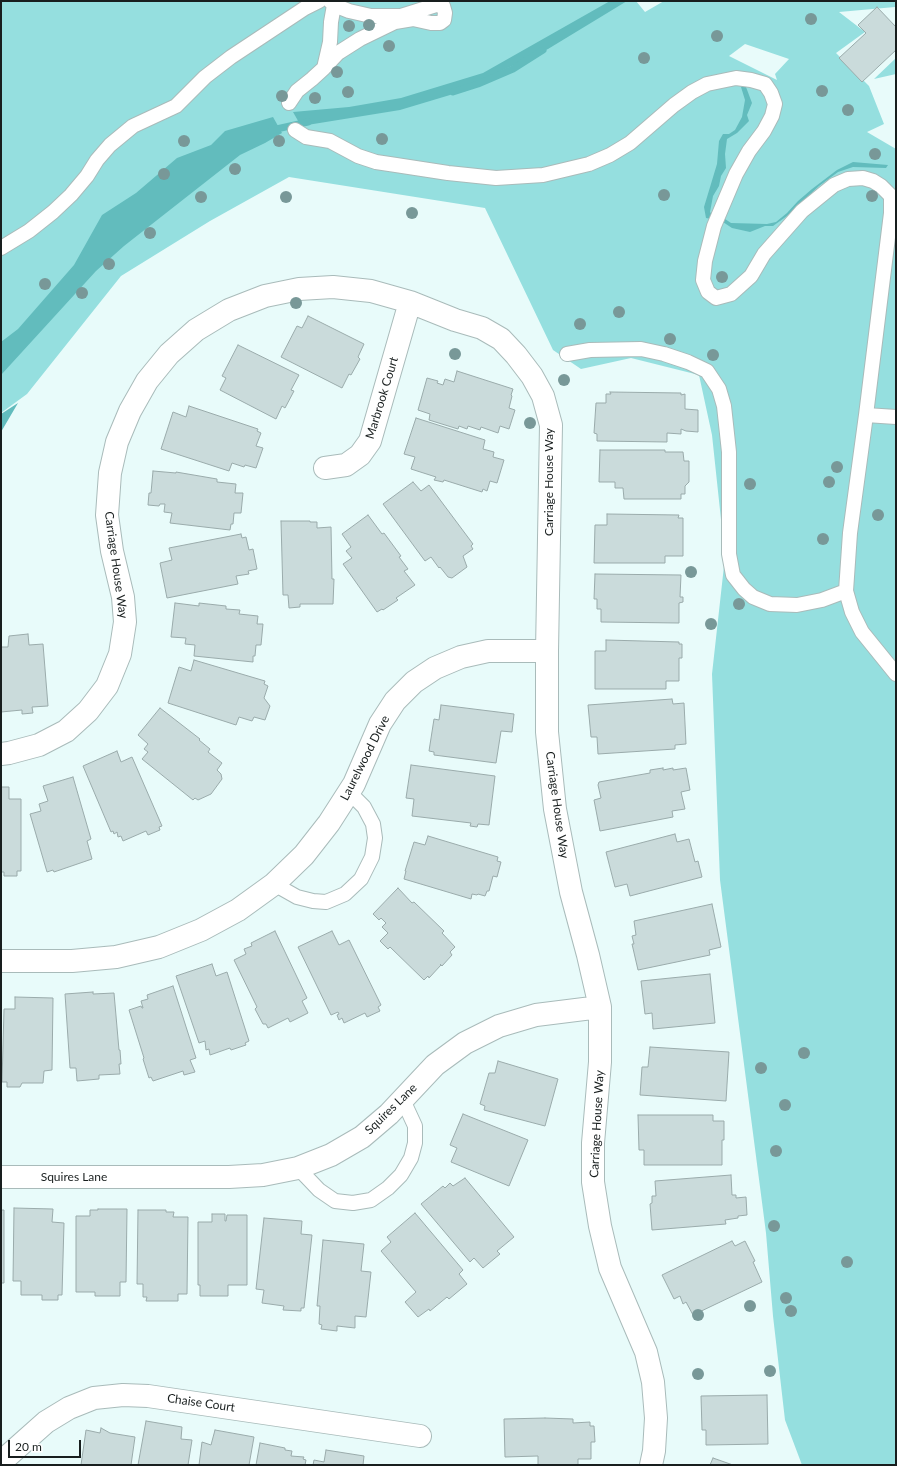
<!DOCTYPE html>
<style>
body{margin:0}
#map{position:relative;width:897px;height:1466px;overflow:hidden;background:#e8fbfa;font-family:Lato,sans-serif}
canvas{display:block}
.frame{position:absolute;inset:0;border:2px solid #181e1e;pointer-events:none}
.scale{position:absolute;left:8px;top:1440px;width:73px;height:18px;box-sizing:border-box;border:2px solid #181e1e;border-top:0;padding-left:5px;font-size:12px;line-height:14px;white-space:nowrap;color:#181e1e;-webkit-text-stroke:3px #fff;paint-order:stroke}
</style>
<div id="map">
<canvas width="897" height="1466"></canvas>
<div class="frame"></div>
<div class="scale">20 m</div>
</div>
<script>
const ctx = document.querySelector('canvas').getContext('2d');
ctx.lineJoin = 'round';
function fill(path, color) { ctx.fillStyle = color; ctx.fill(path, 'evenodd'); }
const poly = rows => new Path2D(rows.map(r => 'M' + r).join(''));
function stroke(path, color, width, dash) { ctx.strokeStyle = color; ctx.lineWidth = width; ctx.lineCap = dash ? 'butt' : 'round'; ctx.setLineDash(dash || []); ctx.stroke(path); }
function drawText(font, color, halo, rows, align = 'center') {
  ctx.font = font + ' Lato,sans-serif'; ctx.lineWidth = 3; ctx.setLineDash([]); ctx.textBaseline = 'middle'; ctx.strokeStyle = halo; ctx.fillStyle = color; for (const [text, x, y, turn = 0] of rows) {
    ctx.save(); ctx.translate(x, y); ctx.rotate((+turn || 0) * Math.PI / 180); ctx.textAlign = isNaN(turn) ? turn : align; if (halo) ctx.strokeText(text, 0, 0); ctx.fillText(text, 0, 0); ctx.restore();
  }
}
fill(poly([
 [1,1,636,1,645,12,664,1,896,1,896,8,895,7,839,12,865,32,836,53,869,86,884,124,867,132,896,149,896,1465,802,1465,785,1420,773,1316,766,1233,720,880,712,674,725,557,712,435,699,375,631,358,581,369,553,350,485,208,289,177,210,221,121,276,27,394,1,413],
 [745,44,789,59,775,74,777,80,729,56],
 [896,58,896,74,874,79]
]), '#95dfdf');
fill(poly([
 [610,1,627,1,548,49,450,95,400,110,301,126,293,112,349,107,401,98,483,73],
 [741,87,746,87,752,103,747,115,749,121,737,133,727,139,725,154,726,168,721,176,719,186,713,196,710,212,712,215,711,219,706,218,704,207,717,164,719,141,723,134,729,134,735,130,742,117,745,100],
 [273,117,282,133,265,143,240,155,124,246,96,271,1,375,1,342,18,329,74,265,102,215,136,193,177,158,211,145,225,131],
 [853,162,888,165,886,168,853,167,838,172,819,186,787,216,773,226,765,226,750,232,732,228,723,222,725,219,731,223,767,224,776,222,787,213,798,201,812,189,837,170],
 [18,403,1,432,1,414]
]), '#62bcbd');
stroke(poly([
 [453,92,478,84,513,69,543,50],
 [272,130,308,122]
]), '#62bcbd', 7);
const building = poly([
 [877,7,896,27,896,50,862,82,839,58,866,33,858,25,877,7],
 [308,316,364,344,358,357,360,359,351,375,349,374,342,388,281,357,297,326,302,328,308,316],
 [238,345,299,375,291,390,294,391,285,408,282,406,276,419,220,390,226,378,222,376,238,345],
 [457,371,513,389,511,395,512,396,509,408,515,410,509,429,500,426,498,433,481,427,480,430,468,426,467,429,459,426,458,429,429,420,430,414,418,410,427,378,438,381,437,383,443,385,445,379,454,382,457,371],
 [610,392,681,393,681,395,685,394,685,409,698,410,698,432,686,431,681,429,681,434,667,433,667,442,597,441,597,434,594,433,596,403,606,403,606,394,611,394,610,392],
 [189,406,258,429,257,431,261,433,256,446,263,448,256,468,245,465,244,467,232,463,229,471,161,449,173,412,186,417,189,406],
 [416,418,485,440,483,449,494,452,493,457,504,460,497,483,490,481,487,491,483,489,482,492,444,480,443,482,434,480,436,477,411,469,415,457,404,454,416,418],
 [600,450,665,450,665,452,683,452,684,461,689,461,689,482,685,486,685,494,681,494,681,499,624,499,623,488,615,488,615,482,599,482,600,450],
 [153,471,176,473,176,472,217,479,217,482,236,484,235,493,243,493,241,513,234,513,233,524,231,524,230,530,170,523,172,513,164,512,165,504,160,504,159,506,148,505,149,493,151,493,153,471],
 [413,482,421,491,429,485,473,544,471,546,473,549,463,556,467,567,452,578,448,577,440,567,439,568,431,557,425,561,383,504,413,482],
 [607,514,679,515,678,518,683,518,683,556,665,556,665,563,594,563,595,525,607,525,607,514],
 [368,515,382,534,384,533,401,556,399,557,408,569,404,571,415,585,396,598,398,600,383,610,382,609,377,612,343,564,352,558,346,551,351,547,342,534,368,515],
 [281,521,310,521,310,522,317,522,317,528,331,527,332,579,334,579,333,604,300,604,300,607,289,608,288,595,283,595,281,521],
 [241,534,242,538,246,537,249,550,253,549,257,569,248,571,249,574,236,576,238,584,167,598,160,563,172,560,169,548,241,534],
 [595,574,681,575,680,597,683,597,683,602,679,603,679,623,601,622,601,609,597,609,597,599,594,599,595,574],
 [175,603,199,606,199,603,226,606,226,609,240,610,239,614,258,616,257,624,263,624,261,645,256,645,255,656,253,656,253,662,194,656,195,645,185,644,186,638,171,637,175,603],
 [28,634,29,645,43,644,48,706,32,707,33,713,22,714,22,710,1,712,1,647,8,647,9,636,28,634],
 [606,640,679,642,679,644,682,644,682,658,679,658,679,681,666,681,666,689,595,689,595,651,606,651,606,640],
 [194,660,265,681,264,684,268,686,264,698,270,706,265,720,254,717,252,721,239,717,236,725,168,703,179,667,191,671,194,660],
 [672,699,673,704,684,703,686,744,675,745,675,749,598,754,597,737,591,737,588,705,672,699],
 [441,705,514,714,512,732,501,731,496,763,434,755,434,752,429,751,434,719,439,720,441,705],
 [160,708,200,739,199,740,210,749,208,752,222,763,217,770,221,774,222,779,211,794,198,800,195,798,193,800,142,759,148,752,144,749,148,744,138,735,160,708],
 [117,751,121,762,132,757,162,826,159,827,160,830,148,835,146,831,123,841,121,836,118,837,117,832,114,834,113,831,111,832,83,766,117,751],
 [411,765,495,776,489,825,478,824,477,827,470,826,471,823,412,816,414,799,406,798,411,765],
 [663,768,663,770,673,768,673,770,686,768,690,790,681,792,685,809,672,811,673,817,600,831,594,800,601,798,598,785,599,782,650,773,650,770,663,768],
 [73,777,91,839,87,841,92,859,54,872,53,870,47,872,30,814,41,811,39,804,48,801,43,786,73,777],
 [1,787,9,787,9,799,21,799,21,871,17,871,17,876,4,876,4,872,1,872,1,787],
 [675,834,677,842,689,839,695,862,698,861,702,877,630,896,627,884,615,887,606,852,675,834],
 [428,836,498,857,497,861,501,862,497,877,493,876,489,891,487,891,485,896,478,894,477,895,472,894,471,899,404,879,406,871,405,871,414,842,425,845,428,836],
 [398,888,412,903,414,902,444,931,442,933,455,947,450,952,452,955,442,966,440,964,441,965,429,978,428,976,424,980,390,947,388,949,380,941,388,933,382,927,386,923,381,918,379,920,373,914,398,888],
 [712,904,721,947,709,950,710,955,638,970,632,944,634,944,632,936,636,935,634,921,712,904],
 [275,931,307,998,302,1001,308,1013,290,1022,288,1018,268,1028,266,1024,263,1024,255,1009,257,1007,234,960,246,954,244,949,252,946,251,943,275,931],
 [332,931,339,945,349,940,381,1005,378,1007,380,1011,367,1017,365,1013,344,1023,342,1018,339,1020,337,1015,339,1014,338,1012,331,1015,298,947,332,931],
 [212,964,216,976,227,972,249,1041,245,1043,246,1045,231,1050,230,1048,210,1055,209,1049,206,1050,205,1041,199,1043,176,976,212,964],
 [710,974,715,1023,653,1029,652,1013,645,1014,641,981,710,974],
 [173,986,196,1058,190,1060,195,1072,184,1075,183,1071,153,1081,151,1077,149,1078,143,1059,144,1058,129,1010,141,1006,142,1008,143,1008,141,1001,148,999,147,995,173,986],
 [93,992,93,994,114,993,119,1050,120,1050,121,1064,119,1064,120,1074,99,1075,99,1079,77,1081,76,1068,70,1068,65,994,93,992],
 [15,997,53,998,52,1070,44,1071,43,1083,22,1083,20,1087,7,1087,7,1082,2,1082,4,1009,15,1009,15,997],
 [650,1047,729,1052,726,1101,640,1095,642,1067,648,1067,650,1047],
 [498,1061,558,1079,545,1126,484,1110,485,1106,480,1104,489,1073,495,1073,498,1061],
 [463,1114,528,1140,509,1186,451,1162,457,1148,450,1145,463,1114],
 [638,1115,713,1115,713,1121,724,1121,724,1140,722,1140,722,1165,644,1165,644,1150,639,1150,638,1115],
 [731,1175,732,1195,736,1195,736,1198,746,1197,747,1215,738,1216,738,1218,725,1220,726,1224,652,1230,650,1204,652,1203,652,1196,656,1196,655,1181,731,1175],
 [465,1178,514,1237,497,1251,500,1254,483,1268,474,1258,470,1262,421,1204,443,1186,445,1188,450,1183,453,1186,465,1178],
 [14,1208,53,1209,52,1222,64,1223,62,1295,58,1295,58,1300,42,1300,42,1295,21,1295,21,1281,13,1281,14,1208],
 [98,1209,127,1209,126,1282,120,1282,120,1296,95,1296,95,1292,76,1292,76,1216,90,1216,90,1210,98,1210,98,1209],
 [1,1210,4,1210,4,1283,1,1283,1,1210],
 [138,1210,166,1210,166,1212,174,1212,173,1217,188,1217,187,1294,178,1294,178,1301,146,1301,147,1297,143,1297,143,1284,137,1284,138,1210],
 [415,1213,463,1270,459,1274,467,1284,449,1299,447,1297,430,1311,429,1309,418,1317,405,1302,416,1292,381,1251,391,1242,387,1237,415,1213],
 [212,1214,225,1214,225,1221,226,1221,227,1215,247,1215,247,1285,228,1285,228,1296,200,1296,200,1285,198,1285,198,1222,212,1222,212,1214],
 [264,1218,302,1221,301,1234,312,1235,304,1308,301,1308,301,1311,283,1310,284,1306,262,1303,264,1290,256,1289,264,1218],
 [323,1240,364,1244,361,1271,371,1272,366,1317,355,1316,355,1328,337,1326,337,1331,321,1329,322,1325,319,1324,320,1306,317,1306,323,1240],
 [732,1241,735,1246,745,1241,755,1261,753,1262,762,1282,693,1315,686,1302,683,1304,680,1296,674,1299,662,1275,732,1241],
 [767,1395,768,1444,706,1445,706,1430,702,1430,701,1396,767,1395],
 [545,1418,573,1419,573,1423,590,1422,590,1426,594,1426,595,1442,591,1442,591,1459,578,1459,578,1465,538,1465,538,1456,505,1457,504,1419,545,1418],
 [146,1421,182,1427,181,1439,192,1440,188,1465,138,1465,146,1421],
 [101,1428,110,1433,135,1437,131,1465,81,1465,86,1430,100,1433,101,1428],
 [215,1430,254,1437,249,1465,199,1465,202,1442,211,1445,215,1430],
 [260,1443,285,1448,285,1450,292,1451,291,1456,304,1457,303,1459,306,1460,305,1465,256,1465,260,1443],
 [326,1450,364,1456,363,1465,313,1465,314,1460,324,1462,326,1450],
 [713,1458,733,1465,710,1465,713,1458]
]);
fill(building, '#cadbdb');
stroke(building, '#9aabab', 1);
const lane = poly([
 [324,68,338,53,360,39,395,22,413,19,431,23,440,23,444,20,445,13,443,6,436,5,401,16,371,16,349,11,334,5],
 [289,103,297,91,312,79,324,68,330,42,331,22,334,5,330,1],
 [295,130,306,137,330,141,358,156,376,162,396,165,448,173,496,178,543,175,589,164,610,155,630,143,674,105,692,92,707,84,736,78,751,80,765,84,771,93,775,104,772,116,764,131,749,151,736,174,714,226,705,261,703,280,708,292,716,298,731,294,751,276,764,254,802,211,834,185,848,179,863,178,873,181,881,186,891,196,891,213,866,415,896,417],
 [1,248,29,231,53,212,71,195,87,176,97,160,110,145,133,126,176,106,205,77,231,57,305,8,319,1],
 [567,354,590,350,641,349,664,354,688,362,707,371,719,389,724,406,729,452,729,554,733,575,744,589,753,597,770,604,797,605,822,600,846,591,850,533,866,415],
 [846,591,852,612,862,632,896,674],
 [274,884,297,897,313,901,326,902,345,894,361,879,372,857,375,838,373,824,364,807,349,792],
 [298,1168,319,1190,335,1201,353,1203,371,1200,388,1188,401,1175,411,1158,415,1143,415,1126,403,1100]
]);
const street = poly([
 [325,468,346,465,360,455,370,441,410,302],
 [1,754,9,753,39,745,66,731,88,711,107,686,120,654,125,622,123,597,112,551,107,515,110,473,117,442,130,411,147,381,169,354,196,330,229,310,265,296,299,289,333,287,371,291,410,302,455,320,482,328,501,339,516,355,532,376,543,396,551,425,547,651,547,732,555,809,571,892,588,955,600,1007,600,1062,593,1143,593,1182,600,1226,610,1268,646,1352,653,1382,656,1418,654,1451,651,1465],
 [1,961,72,961,116,957,159,947,201,930,238,910,274,884,304,855,329,823,354,784,380,724,395,701,414,682,435,668,461,657,488,651,547,651],
 [1,1177,229,1177,263,1175,298,1168,331,1155,362,1137,389,1114,435,1065,465,1043,499,1026,536,1015,600,1007],
 [1,1462,46,1422,69,1408,94,1398,123,1395,148,1396,420,1436]
]);
stroke(lane, '#a9bbba', 16);
stroke(street, '#a9bbba', 24);
stroke(lane, '#fff', 14);
stroke(street, '#fff', 22);
ctx.fillStyle = '#789898';
for (const [x, y] of [
 [811,19],
 [369,25],
 [349,26],
 [717,36],
 [389,46],
 [644,58],
 [337,72],
 [822,91],
 [348,92],
 [282,96],
 [315,98],
 [848,110],
 [382,139],
 [184,141],
 [279,141],
 [875,154],
 [235,169],
 [164,174],
 [664,195],
 [872,196],
 [201,197],
 [286,197],
 [412,213],
 [150,233],
 [109,264],
 [722,277],
 [45,284],
 [82,293],
 [296,303],
 [619,312],
 [580,324],
 [670,339],
 [455,354],
 [713,355],
 [564,380],
 [530,423],
 [837,467],
 [829,482],
 [750,484],
 [878,515],
 [823,539],
 [691,572],
 [739,604],
 [711,624],
 [804,1053],
 [761,1068],
 [785,1105],
 [776,1151],
 [774,1226],
 [847,1262],
 [786,1298],
 [750,1306],
 [791,1311],
 [698,1315],
 [770,1371],
 [698,1374]
]) { ctx.beginPath(); ctx.arc(x, y, 6, 0, 2 * Math.PI); ctx.fill(); }
drawText('12px', '#181e1e', '#fff', [
 ["Marbrook Court",382,398,-73],
 ["Carriage House Way",549,482,-90],
 ["Carriage House Way",116,565,82],
 ["Laurelwood Drive",365,758,-63],
 ["Carriage House Way",557,805,82],
 ["Squires Lane",391,1109,-44],
 ["Carriage House Way",597,1124,-87],
 ["Squires Lane",74,1177],
 ["Chaise Court",201,1403,8]
]);
</script>
